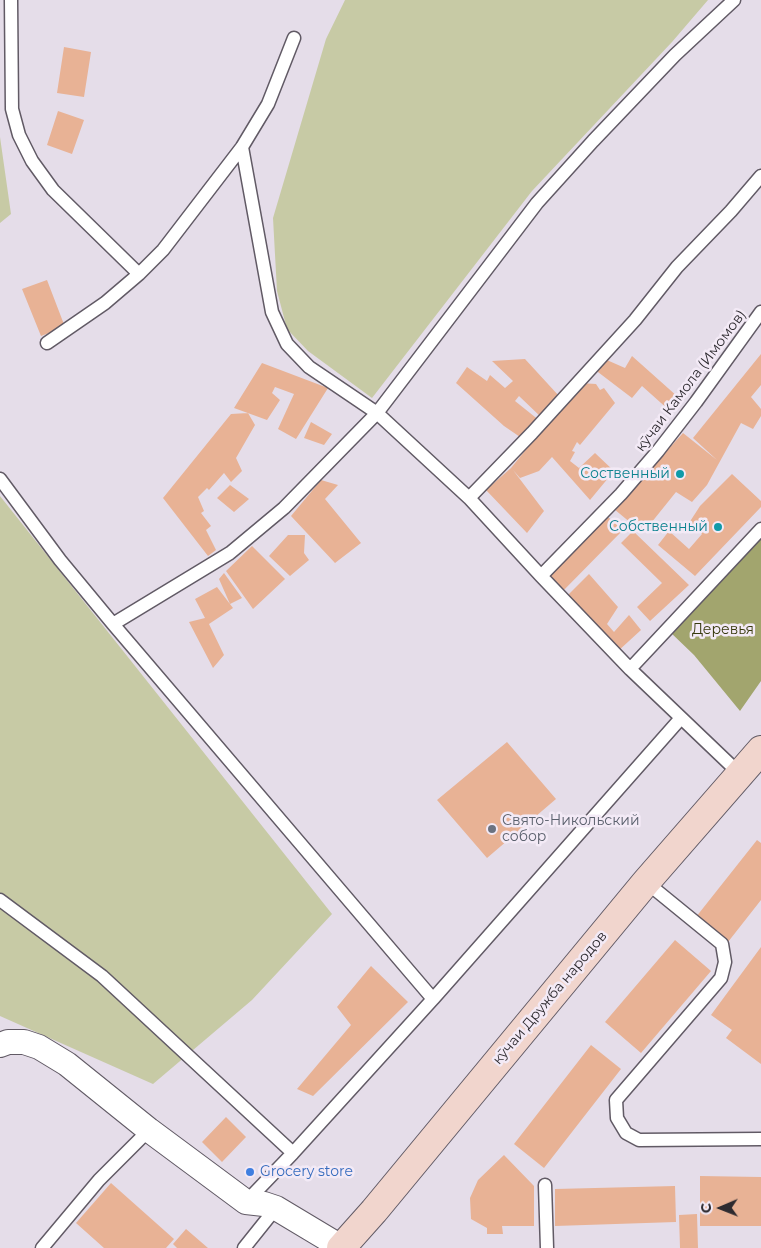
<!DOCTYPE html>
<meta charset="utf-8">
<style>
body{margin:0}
#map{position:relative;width:761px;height:1248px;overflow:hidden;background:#e5dde9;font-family:Montserrat,sans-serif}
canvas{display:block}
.north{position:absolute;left:696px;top:1183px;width:50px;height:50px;-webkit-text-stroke:4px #f3eaf6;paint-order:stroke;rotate:269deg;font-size:14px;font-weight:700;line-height:20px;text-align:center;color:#2e2b30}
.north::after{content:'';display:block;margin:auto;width:18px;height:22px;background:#2e2b30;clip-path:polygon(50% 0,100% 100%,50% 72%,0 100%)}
</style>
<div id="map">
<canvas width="761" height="1248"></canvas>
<div class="north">С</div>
</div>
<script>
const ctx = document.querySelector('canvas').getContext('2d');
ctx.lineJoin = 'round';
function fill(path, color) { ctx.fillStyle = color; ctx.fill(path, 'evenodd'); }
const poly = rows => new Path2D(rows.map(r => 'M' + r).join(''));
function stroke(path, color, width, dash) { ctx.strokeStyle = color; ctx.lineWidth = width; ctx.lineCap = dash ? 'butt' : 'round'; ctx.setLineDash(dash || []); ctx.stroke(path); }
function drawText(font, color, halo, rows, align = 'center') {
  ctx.font = font + ' Montserrat,sans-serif'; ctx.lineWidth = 5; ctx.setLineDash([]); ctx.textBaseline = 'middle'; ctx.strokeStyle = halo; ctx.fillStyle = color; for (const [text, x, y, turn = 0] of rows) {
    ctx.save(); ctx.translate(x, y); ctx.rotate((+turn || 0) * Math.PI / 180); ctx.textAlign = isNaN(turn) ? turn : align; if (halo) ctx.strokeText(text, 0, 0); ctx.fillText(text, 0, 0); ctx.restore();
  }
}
fill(poly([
 [345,0,708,0,672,42,532,191,372,398,308,351,287,329,277,291,273,218,326,39],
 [0,137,11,214,0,223],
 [0,496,332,914,252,1000,153,1084,0,1016]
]), '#c7caa5');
fill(poly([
 [761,537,761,681,740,711,694,655,669,631]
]), '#a2a56e');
fill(poly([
 [64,47,91,52,84,97,57,93],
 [58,111,84,120,72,154,47,145],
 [47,280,65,327,41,336,22,289],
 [761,354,761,385,751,397,761,409,761,416,753,429,741,423,707,485,692,502,676,492,643,533,614,509,683,433,717,460,693,438],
 [632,356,678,397,670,411,642,386,632,398,594,369,600,357,625,368],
 [525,359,559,396,542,418,519,396,515,401,540,421,523,439,504,426,456,383,467,367,487,381,490,375,505,388,513,381,492,361],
 [262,363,328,388,296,439,278,429,294,394,275,387,272,393,280,400,267,420,234,408],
 [580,383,596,384,600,390,604,388,615,403,580,445,577,442,572,451,575,452,570,461,579,468,595,453,614,471,590,500,552,457,539,471,520,478,513,470,544,511,527,533,486,490,511,468],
 [248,413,255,425,236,458,242,471,231,482,224,473,209,490,207,488,198,497,204,511,201,513,211,526,206,530,216,550,208,556,163,498,231,414],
 [311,422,332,434,324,445,304,438],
 [732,474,761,501,761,507,695,576,658,545,669,531,689,549,702,534,689,523,700,506],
 [321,480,338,485,325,499,361,543,335,563,291,516],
 [230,485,249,499,234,512,217,498],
 [608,517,623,530,560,594,546,579],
 [633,531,689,585,650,621,637,607,662,583,621,543],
 [288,535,305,535,304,553,309,560,290,576,269,556],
 [252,546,285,579,253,609,226,571],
 [224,573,242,598,230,604,219,579],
 [589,574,618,607,607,624,614,632,629,615,641,630,617,652,565,598],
 [217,587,233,608,209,624,224,655,213,668,189,622,205,618,195,599],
 [507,742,556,799,487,858,437,800],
 [757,840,761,843,761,900,728,942,696,917],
 [675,940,711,971,641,1053,605,1022],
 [761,947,761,1064,726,1038,732,1030,711,1015],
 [371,966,408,1002,313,1096,297,1089,351,1025,337,1007],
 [591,1045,621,1069,544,1168,514,1144],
 [226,1117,246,1137,222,1162,202,1142],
 [504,1155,534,1186,534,1226,502,1226,503,1234,487,1234,487,1228,471,1219,470,1198,478,1180],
 [700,1176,761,1177,761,1226,700,1226],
 [111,1183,174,1239,166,1248,104,1248,76,1223],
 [675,1186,676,1222,555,1226,555,1189],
 [697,1214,698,1248,680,1248,679,1215],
 [186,1229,208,1248,177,1248,173,1244]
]), '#e8b295');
const service = poly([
 [11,0,12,109,19,135,32,161,53,190,139,274,105,303,47,343],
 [242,147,272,312,287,344,309,367,377,413,469,498],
 [139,274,163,250,242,147,268,104,294,38],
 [0,479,60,560,113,624,433,999,293,1153],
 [541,576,621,494,658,451,696,402,761,312],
 [113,624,230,553,284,508,377,413,537,203,593,141,675,55,734,0],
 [630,669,761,529],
 [740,774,630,669,541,576,469,498,532,433,635,320,677,267,731,211,761,176],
 [646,882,722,944,725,962,721,978,616,1100,617,1118,626,1133,639,1140,761,1139],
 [0,900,102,976,293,1153,246,1202],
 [433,999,681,718],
 [545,1185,547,1248],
 [42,1248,99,1180,149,1130],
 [244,1248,276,1208]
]);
const minor = poly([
 [0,1045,8,1042,24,1042,39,1047,67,1064,149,1130,246,1202,264,1204,276,1208,341,1247]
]);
const secondary = poly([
 [341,1248,374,1211,646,882,761,750]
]);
stroke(service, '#615a65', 15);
stroke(minor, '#615a65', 26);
stroke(secondary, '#615a65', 30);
stroke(service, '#fff', 12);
stroke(minor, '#fff', 24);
stroke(secondary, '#f1d5cd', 28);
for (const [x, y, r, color] of [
 [680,474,5,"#0f9aa8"],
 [718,527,5,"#0f9aa8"],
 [492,829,5,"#6b7280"],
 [250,1172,5,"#3f7fe0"]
]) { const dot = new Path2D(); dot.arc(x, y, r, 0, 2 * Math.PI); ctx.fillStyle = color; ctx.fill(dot); stroke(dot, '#f3eaf6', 2); }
drawText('14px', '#2e2b30', '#f3eaf6', [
 ["кӯчаи Камола (Имомов)",691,381,-53],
 ["кӯчаи Дружба народов",550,998,-50]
]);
drawText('14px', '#0d838f', '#f3eaf6', [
 ["Соственный",670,474],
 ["Собственный",708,527]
], 'right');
drawText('14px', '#37390d', '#f3eaf6', [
 ["Деревья",723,630]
]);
drawText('14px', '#5b616d', '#f3eaf6', [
 ["Свято-Никольский",502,821],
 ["собор",502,837]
], 'left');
drawText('14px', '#366cbe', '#f3eaf6', [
 ["Grocery store",260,1172]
], 'left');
</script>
